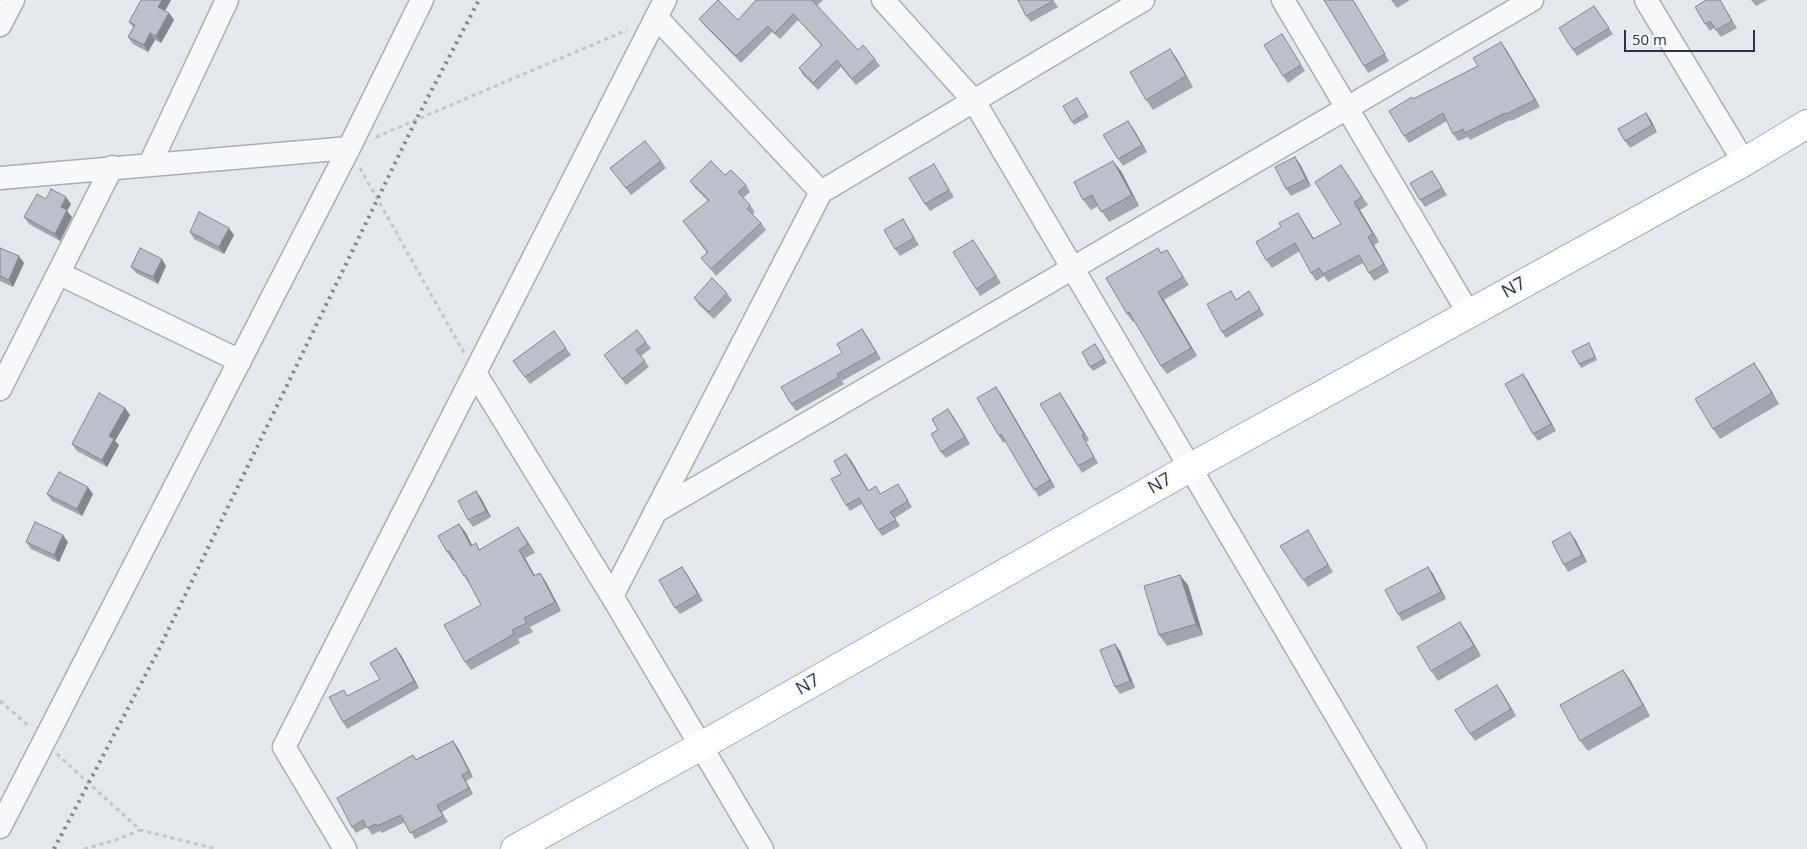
<!DOCTYPE html>
<style>
body{margin:0}
#map{position:relative;width:1807px;height:849px;overflow:hidden;background:#e4e7ec;font-family:"Open Sans",sans-serif}
canvas{display:block}
.scale{position:absolute;left:1624px;top:30px;width:131px;height:22px;box-sizing:border-box;border:2px solid #2b3445;border-top:0;padding-left:6px;font-size:15px;line-height:18px;white-space:nowrap;color:#2b3445;-webkit-text-stroke:4px #f4f6f9;paint-order:stroke}
</style>
<div id="map">
<canvas width="1807" height="849"></canvas>
<div class="scale">50 m</div>
</div>
<script>
const ctx = document.querySelector('canvas').getContext('2d');
ctx.lineJoin = 'round';
const poly = rows => new Path2D(rows.map(r => 'M' + r).join(''));
function stroke(path, color, width, dash) { ctx.strokeStyle = color; ctx.lineWidth = width; ctx.lineCap = dash ? 'butt' : 'round'; ctx.setLineDash(dash || []); ctx.stroke(path); }
function fill(path, color) { ctx.fillStyle = color; ctx.fill(path, 'evenodd'); }
function drawText(font, color, halo, rows, align = 'center') {
  ctx.font = font + ' "Open Sans",sans-serif'; ctx.lineWidth = 4; ctx.setLineDash([]); ctx.textBaseline = 'middle'; ctx.strokeStyle = halo; ctx.fillStyle = color; for (const [text, x, y, turn = 0] of rows) {
    ctx.save(); ctx.translate(x, y); ctx.rotate((+turn || 0) * Math.PI / 180); ctx.textAlign = isNaN(turn) ? turn : align; if (halo) ctx.strokeText(text, 0, 0); ctx.fillText(text, 0, 0); ctx.restore();
  }
}
const minor = poly([
 [883,0,974,101,1415,849],
 [1283,0,1469,314],
 [1646,0,1744,162],
 [656,17,821,192],
 [0,25,13,0],
 [150,164,227,0],
 [0,178,349,148],
 [60,274,240,361],
 [475,373,612,596,762,849],
 [0,389,112,167],
 [655,512,1532,0],
 [612,596,821,192,1143,0],
 [0,827,349,148,422,0],
 [345,849,284,747,665,0]
]);
const major = poly([
 [515,849,701,746,1191,467,1744,162,1807,124]
]);
stroke(minor, '#a9aeb7', 25);
stroke(major, '#a3abb8', 30);
stroke(poly([
 [376,137,627,30],
 [360,168,464,353],
 [0,701,30,727],
 [57,754,140,830,217,849],
 [84,849,116,840,140,830]
]), '#c2c5cb', 3, [4, 4]);
stroke(minor, '#f7f8fa', 22);
stroke(major, '#fff', 28);
stroke(poly([
 [54,849,156,655,415,122,479,0]
]), '#7d8696', 4, [2.5, 5]);
fill(poly([
 [171,0,165,11,169,13,174,20,161,43,155,40,148,52,133,44,128,37,133,27,129,22],
 [756,0,823,0,817,6,858,50,875,59,880,66,856,85,841,67,818,90,803,75,799,68,821,45,798,20,780,39,772,32,741,63,704,25,699,19,738,20],
 [1053,0,1058,7,1031,22,1026,16],
 [1324,0,1353,0,1389,61,1368,73],
 [1391,0,1410,0,1397,8],
 [1706,0,1720,0,1737,28,1721,37,1714,28,1710,31,1705,24],
 [1751,0,1767,0,1756,6],
 [1594,6,1613,34,1577,56,1573,50],
 [1282,34,1305,71,1288,83,1283,76],
 [1170,49,1177,59,1193,87,1153,110,1146,100],
 [1506,49,1540,107,1511,121,1510,120,1470,140,1468,137,1458,141,1453,134,1447,121,1409,143,1404,136,1413,99,1478,66],
 [1077,98,1089,117,1074,125,1072,122],
 [1646,113,1657,132,1630,148,1625,141],
 [1133,128,1147,152,1123,166,1118,159],
 [661,161,666,168,631,195,610,168],
 [1300,164,1311,186,1291,196,1286,189],
 [1341,165,1368,205,1360,210,1379,242,1374,245,1389,272,1374,281,1363,263,1328,282,1324,276,1316,281,1311,273,1300,251,1272,268,1266,260,1281,227,1298,213,1314,239,1341,224],
 [938,171,954,197,930,211,925,204],
 [1121,171,1139,206,1109,222,1098,206,1091,210,1083,200],
 [1432,171,1447,195,1425,207,1420,200],
 [725,175,746,185,750,192,743,198,750,205,755,212,752,215,761,223,766,230,716,276,701,258,707,253,683,221,708,201,695,188,690,181],
 [46,199,71,204,67,211,72,217,60,241,29,224,24,217],
 [903,219,919,245,900,256,895,249],
 [190,232,234,235,224,254,194,239],
 [978,247,1001,283,980,296,976,289],
 [0,248,24,263,13,287,0,281],
 [1167,250,1189,285,1164,300,1197,356,1167,374,1161,366,1135,321,1133,322,1127,314,1161,253],
 [166,266,158,284,136,273,131,267],
 [1249,291,1264,315,1226,338,1222,332,1237,299],
 [727,293,732,300,714,319,699,305,694,298],
 [862,329,881,359,842,381,844,384,796,411,791,404,842,353],
 [554,331,571,355,530,384,513,361],
 [646,342,651,348,641,356,649,367,626,385,604,355],
 [1591,347,1597,360,1581,368,1579,364],
 [1098,348,1107,363,1093,371,1090,367],
 [1754,363,1779,404,1720,439,1713,429],
 [1523,374,1528,381,1556,431,1538,441,1533,434],
 [1001,394,1055,487,1039,497,1006,441,1003,443,999,436],
 [1064,399,1089,440,1086,442,1098,463,1082,473,1078,466],
 [125,408,130,415,115,441,119,445,107,467,77,451,72,444],
 [953,416,970,444,946,458,941,452,938,430],
 [851,460,869,491,881,494,902,490,912,507,895,518,900,526,882,536,862,504,850,511,846,505,841,474],
 [47,494,93,494,82,516,52,501],
 [481,498,491,517,473,527,468,520],
 [459,524,466,533,472,545,480,549,524,536,535,553,525,558,535,576,540,573,546,582,561,611,530,627,533,632,518,639,520,643,471,670,465,662,481,605,470,585,464,576,454,560,453,561,447,552],
 [1308,530,1312,537,1333,572,1308,587,1280,546],
 [1575,539,1587,562,1568,572,1564,565],
 [26,542,68,542,59,562,31,549],
 [1428,567,1433,574,1446,599,1402,621,1398,614],
 [687,574,703,601,680,614,675,608],
 [1188,585,1203,635,1167,646,1159,635],
 [1460,622,1467,632,1481,656,1438,681,1431,671],
 [1115,644,1120,651,1135,688,1120,694,1115,687],
 [401,655,419,688,347,729,343,722,348,696,380,679],
 [1623,670,1630,680,1650,716,1588,751,1580,741],
 [1497,685,1516,716,1475,741,1470,734],
 [453,741,458,748,473,777,466,781,473,794,442,812,448,822,415,839,405,822,382,833,380,831,372,835,367,827,356,833,352,827,413,755,416,759]
]), '#a1a5ae');
fill(poly([
 [162,0,171,0,163,14,158,7],
 [169,13,174,20,161,43,156,36],
 [150,33,155,40,148,52,144,45],
 [1501,42,1506,49,1540,107,1535,100],
 [1170,49,1177,59,1193,87,1186,76],
 [1646,113,1651,120,1657,132,1652,125],
 [1128,121,1133,128,1147,152,1142,145],
 [1295,157,1300,164,1311,186,1306,179],
 [1113,161,1121,171,1139,206,1132,195],
 [66,197,71,204,67,211,72,217,60,241,55,234,61,207],
 [1354,202,1360,210,1379,242,1373,234],
 [1298,213,1303,221,1319,247,1313,239],
 [229,228,234,235,224,254,219,247],
 [1368,237,1374,245,1389,272,1384,264],
 [19,256,24,263,13,287,9,280],
 [162,259,166,266,158,284,153,277],
 [1158,292,1164,300,1197,356,1191,348],
 [862,329,867,336,881,359,876,352],
 [1754,363,1761,373,1779,404,1772,393],
 [1523,374,1528,381,1556,431,1551,424],
 [996,387,1001,394,1055,487,1050,480],
 [1060,393,1064,399,1089,440,1084,434],
 [125,408,130,415,115,441,119,445,107,467,102,460,109,436],
 [948,409,953,416,970,444,965,437],
 [846,454,851,460,872,497,868,491],
 [88,487,93,494,82,516,77,509],
 [476,491,481,498,491,517,486,511],
 [459,524,466,533,477,555,471,546],
 [518,527,524,536,535,553,528,544],
 [1570,532,1575,539,1587,562,1582,555],
 [63,535,68,542,59,562,54,555],
 [519,550,525,558,540,585,534,576],
 [682,567,687,574,703,601,698,594],
 [1428,567,1433,574,1446,599,1441,592],
 [540,573,546,582,561,611,555,602],
 [1180,575,1188,585,1203,635,1196,624],
 [1460,622,1467,632,1481,656,1474,646],
 [1115,644,1120,651,1135,688,1130,681],
 [396,648,401,655,419,688,414,681],
 [1623,670,1630,680,1650,716,1643,705],
 [1497,685,1502,692,1516,716,1511,709],
 [453,741,458,748,473,777,469,771],
 [462,775,466,781,473,794,469,788]
]), '#83868d');
const building = poly([
 [141,0,162,0,158,7,169,13,156,36,150,33,144,45,128,37,135,25,129,22,141,0],
 [718,0,738,20,756,0,812,0,858,50,863,45,875,59,852,79,837,60,813,83,799,68,822,45,793,14,775,33,768,26,736,56,699,19,718,0],
 [1018,0,1053,0,1053,1,1026,16,1018,0],
 [1324,0,1353,0,1385,54,1364,66,1324,0],
 [1706,0,1720,0,1732,21,1716,30,1710,21,1705,24,1695,7,1706,0],
 [1594,6,1609,28,1573,50,1559,28,1594,6],
 [1282,34,1301,65,1283,76,1264,45,1282,34],
 [1501,42,1535,100,1506,114,1505,113,1465,133,1463,129,1453,134,1443,113,1404,136,1389,111,1412,97,1413,99,1478,66,1473,58,1501,42],
 [1170,49,1186,76,1146,100,1130,72,1170,49],
 [1077,98,1086,113,1072,122,1063,106,1077,98],
 [1646,113,1652,125,1625,141,1618,129,1646,113],
 [1128,121,1142,145,1118,159,1103,135,1128,121],
 [645,141,661,161,626,188,610,168,645,141],
 [1295,157,1306,179,1286,189,1275,167,1295,157],
 [711,161,725,175,731,170,746,185,738,192,750,205,747,209,761,223,711,269,701,258,708,252,683,221,709,200,690,181,711,161],
 [1113,161,1132,195,1101,212,1092,195,1083,200,1074,182,1113,161],
 [934,164,949,190,925,204,909,178,934,164],
 [1341,165,1362,197,1354,202,1373,234,1368,237,1384,264,1369,273,1359,255,1323,274,1319,268,1311,273,1295,243,1266,260,1256,242,1281,227,1279,223,1298,213,1313,239,1341,224,1315,182,1341,165],
 [1432,171,1442,188,1420,200,1410,183,1432,171],
 [51,189,66,197,61,207,67,210,55,234,24,217,37,194,46,199,51,189],
 [199,212,229,228,219,247,190,232,199,212],
 [903,219,914,238,895,249,884,230,903,219],
 [973,240,996,276,976,289,953,252,973,240],
 [0,248,19,256,9,280,0,276,0,248],
 [140,248,162,259,153,277,131,267,140,248],
 [1158,248,1161,253,1167,250,1183,277,1158,292,1191,348,1161,366,1129,312,1127,314,1106,278,1158,248],
 [712,278,727,293,709,312,694,298,712,278],
 [1231,291,1236,300,1249,291,1260,309,1222,332,1207,304,1231,291],
 [862,329,876,352,837,374,839,377,791,404,781,387,842,353,837,344,862,329],
 [637,330,646,342,636,350,645,361,622,379,604,355,637,330],
 [554,331,566,348,525,377,513,361,554,331],
 [1589,343,1595,357,1579,364,1572,351,1589,343],
 [1095,344,1104,359,1090,367,1082,352,1095,344],
 [1754,363,1772,393,1713,429,1695,399,1754,363],
 [1523,374,1551,424,1533,434,1505,384,1523,374],
 [996,387,1050,480,1034,490,1001,434,999,436,977,398,996,387],
 [99,393,125,408,109,436,114,439,102,460,72,444,99,393],
 [1060,393,1084,434,1082,435,1094,457,1078,466,1040,404,1060,393],
 [948,409,965,437,941,452,931,434,938,430,932,419,948,409],
 [846,454,868,491,876,486,880,494,898,484,908,501,890,512,896,520,878,530,859,498,846,505,831,479,841,474,834,461,846,454],
 [59,472,88,487,77,509,47,494,59,472],
 [476,491,486,511,468,520,458,501,476,491],
 [35,522,63,535,54,555,26,542,35,522],
 [459,524,471,546,476,543,479,550,518,527,528,544,519,550,534,576,540,573,555,602,524,618,527,623,512,630,514,634,465,662,444,625,481,605,465,575,464,576,449,551,447,552,438,536,459,524],
 [1308,530,1328,565,1303,580,1280,546,1308,530],
 [1570,532,1582,555,1564,565,1552,542,1570,532],
 [682,567,698,594,675,608,659,580,682,567],
 [1428,567,1441,592,1398,614,1385,590,1428,567],
 [1180,575,1196,624,1159,635,1144,586,1180,575],
 [1460,622,1474,646,1431,671,1417,647,1460,622],
 [1115,644,1130,681,1115,687,1100,650,1115,644],
 [396,648,414,681,343,722,329,697,344,690,347,696,380,679,370,663,396,648],
 [1623,670,1643,705,1580,741,1560,705,1623,670],
 [1497,685,1511,709,1470,734,1455,710,1497,685],
 [453,741,469,771,462,775,469,788,437,805,443,816,410,833,401,815,377,826,376,824,367,828,363,820,352,827,337,798,413,755,416,760,453,741]
]);
fill(building, '#bbc0ca');
stroke(building, '#83868d', 1);
drawText('18px', '#2b3445', '#f4f6f9', [
 ["N7",1514,288,-29],
 ["N7",1160,484,-30],
 ["N7",808,685,-30]
]);
</script>
